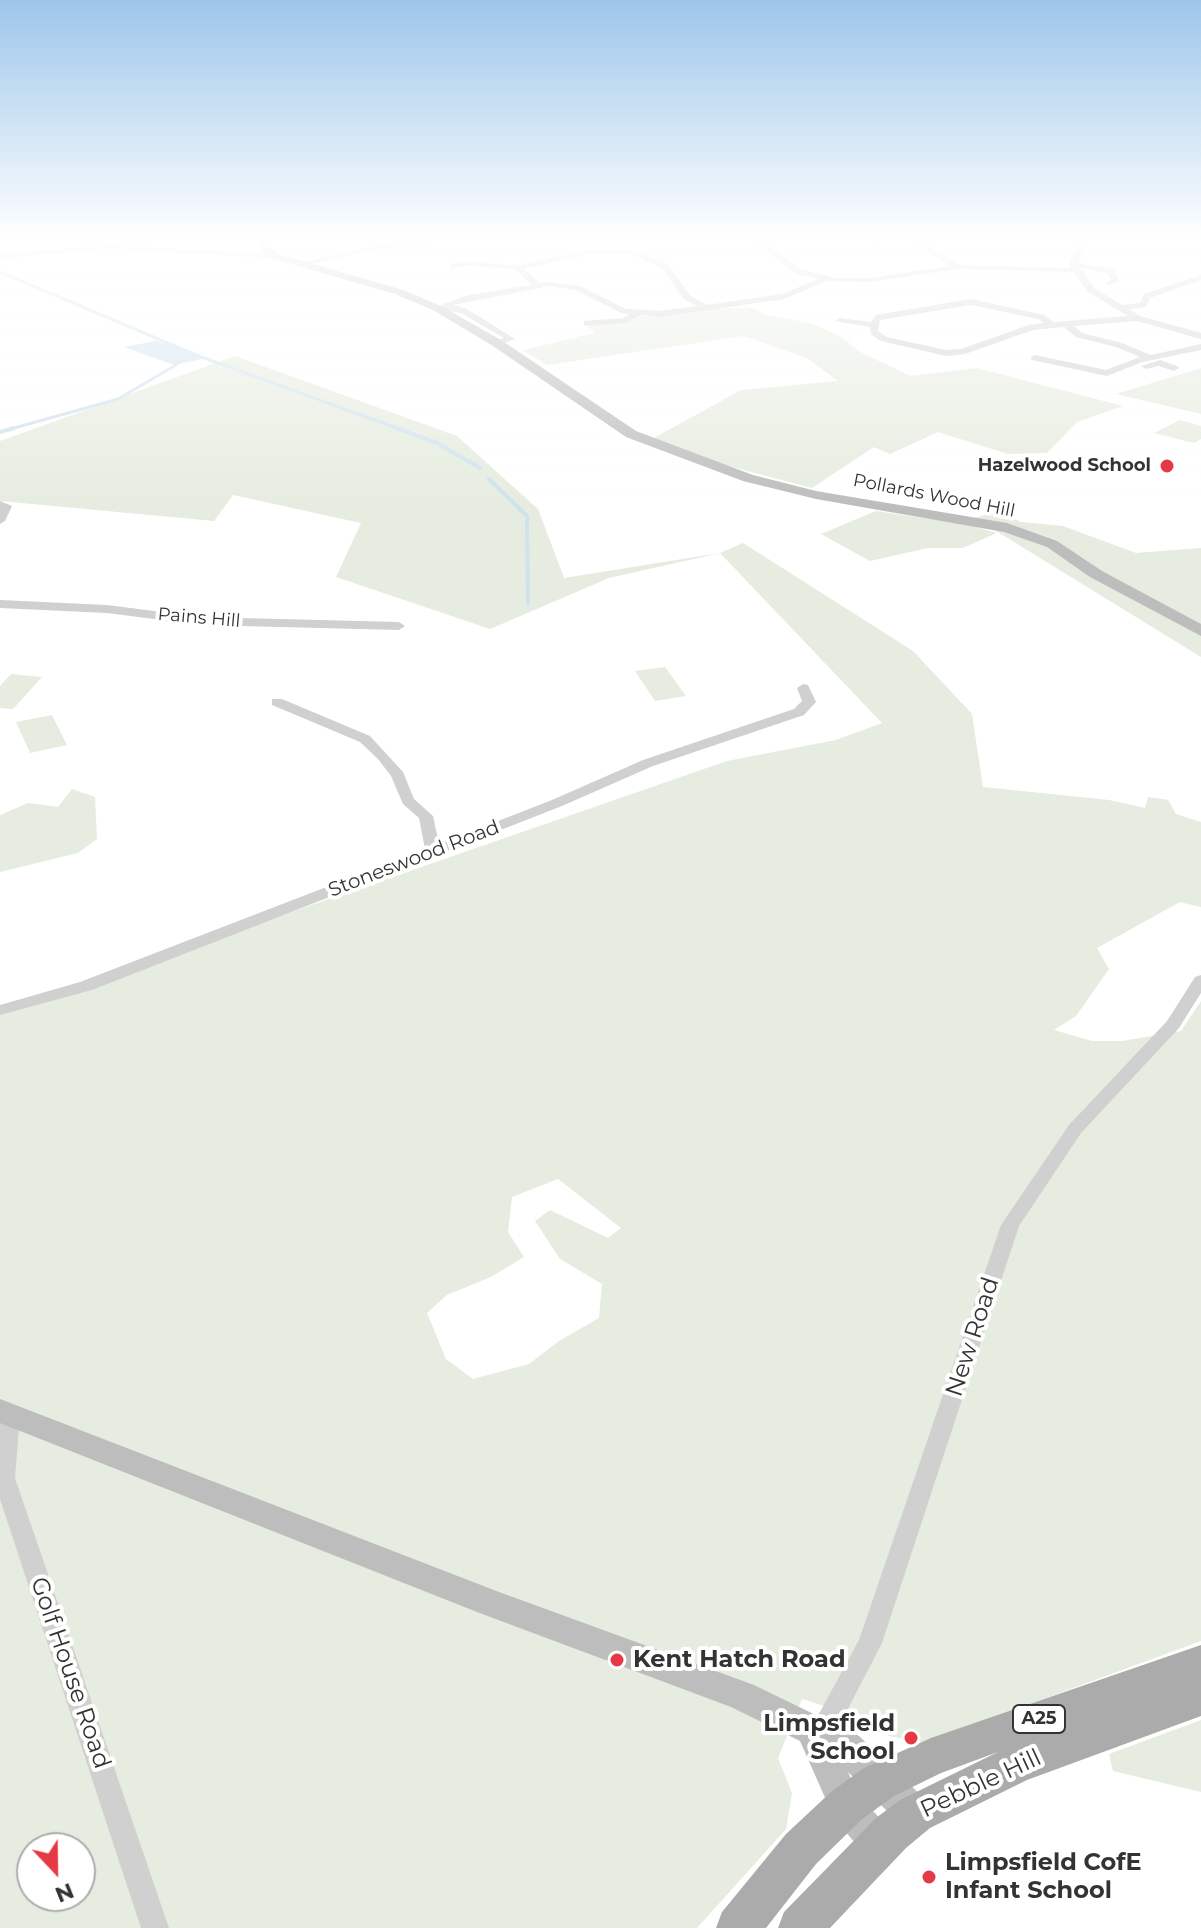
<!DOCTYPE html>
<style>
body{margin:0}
#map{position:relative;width:1201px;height:1928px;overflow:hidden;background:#fff;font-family:Montserrat,sans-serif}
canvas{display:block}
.north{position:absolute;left:16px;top:1832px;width:80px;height:80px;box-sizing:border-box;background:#fff;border:2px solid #adadad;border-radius:50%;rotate:158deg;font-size:22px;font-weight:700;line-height:32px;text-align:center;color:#333}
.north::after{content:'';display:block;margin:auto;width:28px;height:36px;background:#e63946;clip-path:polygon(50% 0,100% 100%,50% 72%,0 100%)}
</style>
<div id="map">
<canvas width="1201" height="1928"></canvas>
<div class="north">N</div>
</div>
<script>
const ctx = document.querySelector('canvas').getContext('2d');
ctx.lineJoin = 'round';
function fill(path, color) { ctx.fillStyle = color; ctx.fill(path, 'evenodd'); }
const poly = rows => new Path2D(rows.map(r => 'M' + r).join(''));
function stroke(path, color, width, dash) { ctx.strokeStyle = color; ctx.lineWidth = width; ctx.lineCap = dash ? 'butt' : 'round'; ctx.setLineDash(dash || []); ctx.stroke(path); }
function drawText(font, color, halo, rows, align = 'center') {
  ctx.font = font + ' Montserrat,sans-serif'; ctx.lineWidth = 8; ctx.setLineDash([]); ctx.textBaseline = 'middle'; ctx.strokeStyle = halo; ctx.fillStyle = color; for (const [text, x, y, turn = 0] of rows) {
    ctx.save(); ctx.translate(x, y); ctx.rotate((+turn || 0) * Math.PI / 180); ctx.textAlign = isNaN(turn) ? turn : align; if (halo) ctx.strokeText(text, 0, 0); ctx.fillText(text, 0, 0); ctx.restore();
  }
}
fill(poly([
 [730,308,754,308,763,314,814,324,843,338,862,353,911,376,977,368,1123,406,1077,422,1047,453,1008,454,938,432,890,454,874,447,812,488,691,456,654,438,741,390,838,381,807,358,743,336,547,365,523,350,595,333,588,327,641,316],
 [235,356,457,436,538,509,564,578,720,553,609,578,490,629,336,577,361,523,233,495,214,521,0,501,0,441],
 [1201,368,1201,414,1116,394],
 [1180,420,1201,426,1201,439,1194,443,1154,433],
 [876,511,968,525,997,533,963,548,928,548,870,561,821,534],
 [998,511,1021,522,1063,526,1136,553,1201,548,1201,657,975,518],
 [743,543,913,651,972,714,983,787,1109,800,1145,808,1148,797,1168,800,1176,814,1201,822,1201,907,1180,902,1097,948,1109,969,1076,1016,1054,1030,1092,1041,1122,1041,1181,1031,1201,1001,1201,1641,924,1743,889,1736,863,1718,802,1699,778,1758,792,1793,786,1829,697,1928,0,1928,0,1013,727,761,836,740,882,723,720,553],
 [558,1179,621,1228,608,1238,550,1210,535,1221,560,1259,602,1284,599,1318,559,1341,529,1364,473,1379,446,1359,427,1313,447,1295,491,1277,524,1257,508,1232,512,1197],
 [32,1848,80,1848,80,1896,32,1896],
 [665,667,686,696,655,701,635,671],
 [11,674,42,677,13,709,0,708,0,686],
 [52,715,67,745,30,753,16,722],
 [72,789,95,797,97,839,78,853,0,872,0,815,28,803,58,807],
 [1201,1720,1201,1792,1113,1771,1109,1754]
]), '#e6ecdf');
fill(poly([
 [155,341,168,344,206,358,174,365,124,347]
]), '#cfe2ee');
stroke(poly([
 [0,272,196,355,402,430],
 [7,430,118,399,176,365]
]), '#cfe2ee', 3);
stroke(poly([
 [396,428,437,443,480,468],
 [0,432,14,428],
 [489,479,527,516,528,603]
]), '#cfe2ee', 4);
fill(poly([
 [445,237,467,237,358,253,302,266,298,264,358,249,445,237],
 [749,237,758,237,800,269,834,278,870,278,950,266,907,237,916,237,959,265,1071,268,1069,265,1078,244,1088,237,1097,237,1084,247,1078,263,1113,269,1120,281,1109,285,1105,283,1111,280,1107,273,1080,268,1094,288,1122,305,1140,303,1144,294,1201,275,1201,280,1150,298,1146,307,1129,309,1140,316,1201,333,1201,339,1137,321,1074,326,1082,333,1122,343,1151,355,1201,344,1201,350,1142,362,1107,376,1032,360,1030,358,1035,355,1106,370,1140,357,1116,347,1076,337,1064,327,1033,330,965,354,946,356,881,341,871,334,870,327,835,321,839,318,871,322,876,315,971,299,1044,315,1054,322,1128,316,1088,292,1074,272,957,269,870,282,827,281,784,299,661,317,641,315,625,323,587,326,584,325,584,321,623,318,630,314,621,313,575,290,550,286,453,305,467,309,515,339,497,346,494,345,494,341,504,338,461,313,433,308,468,295,532,285,516,270,468,265,452,269,449,265,468,261,518,266,591,249,630,249,668,264,690,295,707,305,782,294,818,279,794,273,749,237],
 [591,253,629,253,662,268,684,299,697,306,661,311,626,309,580,286,550,282,540,283,524,269,591,253],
 [971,305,1038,319,1044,323,1029,325,961,349,946,350,887,337,878,331,880,320,971,305],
 [887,237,906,237,877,243,873,241,887,237],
 [110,245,275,254,279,256,275,258,110,249,0,258,0,254,110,245],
 [1160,360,1177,366,1179,368,1174,371,1159,366,1146,369,1141,366,1160,360],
 [0,501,12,506,5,521,0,524,0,501],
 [0,600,107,605,201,617,399,622,405,626,399,630,201,625,107,613,0,608,0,600],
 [803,684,808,685,816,702,804,715,653,766,562,806,92,990,0,1015,0,1005,80,982,425,849,419,818,403,804,391,776,378,759,360,742,272,705,272,699,282,699,370,736,403,772,414,799,433,816,439,844,552,800,643,760,794,709,802,701,797,688,803,684],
 [1201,975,1201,993,1179,1028,1081,1133,1019,1226,882,1643,838,1728,823,1742,814,1746,805,1742,802,1734,805,1726,820,1712,859,1640,1001,1225,1069,1125,1167,1021,1195,977,1201,975],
 [9,1406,16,1408,20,1414,15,1478,169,1928,141,1928,0,1499,0,1411,9,1406]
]), '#d0d0d0');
fill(poly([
 [259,237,269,237,271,249,279,254,403,290,441,306,501,340,636,431,753,475,816,491,1007,523,1057,541,1102,571,1201,624,1201,636,1090,577,1047,547,1004,532,816,499,743,481,626,437,493,346,433,310,395,294,271,258,261,250,259,237],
 [0,1399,499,1592,754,1685,859,1736,928,1802,933,1814,928,1826,915,1831,902,1826,848,1772,858,1794,892,1832,897,1844,892,1856,879,1862,866,1856,834,1818,800,1741,731,1707,477,1612,0,1423,0,1399]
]), '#bdbdbd');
fill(poly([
 [1201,1645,1201,1716,1027,1780,930,1828,906,1848,830,1928,778,1928,784,1912,876,1818,900,1800,998,1752,941,1773,894,1796,861,1820,816,1864,766,1928,716,1928,722,1912,786,1834,831,1792,864,1768,931,1738,1201,1645]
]), '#ababab');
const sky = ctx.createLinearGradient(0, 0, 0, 507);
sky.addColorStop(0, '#9ec6ea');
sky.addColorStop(0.47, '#fff');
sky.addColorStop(1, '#ffffff00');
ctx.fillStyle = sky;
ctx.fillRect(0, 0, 1201, 507);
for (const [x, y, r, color] of [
 [1167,466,8,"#e63946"],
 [617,1660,8,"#e63946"],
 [911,1738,8,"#e63946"],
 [929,1877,8,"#e63946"]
]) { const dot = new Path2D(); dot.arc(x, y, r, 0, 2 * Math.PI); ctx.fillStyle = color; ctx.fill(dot); stroke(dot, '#fff', 3); }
drawText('bold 18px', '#333', '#fff', [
 ["Hazelwood School",1151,466]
], 'right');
drawText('18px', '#333', '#fff', [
 ["Pollards Wood Hill",934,496,11],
 ["Pains Hill",199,618,5]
]);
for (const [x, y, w] of [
 [1039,1719,52]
]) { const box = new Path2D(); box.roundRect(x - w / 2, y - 14, w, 28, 6); ctx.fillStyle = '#fff'; ctx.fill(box); stroke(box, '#333', 2); }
drawText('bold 18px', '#333', null, [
 ["A25",1039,1719]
]);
drawText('20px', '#333', '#fff', [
 ["Stoneswood Road",414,859,-21]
]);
drawText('24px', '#333', '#fff', [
 ["New Road",973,1337,-72],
 ["Golf House Road",70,1673,71],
 ["Pebble Hill",981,1784,-25]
]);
drawText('bold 24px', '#333', '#fff', [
 ["Kent Hatch Road",633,1660],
 ["Limpsfield",895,1724,"right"],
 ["School",895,1752,"right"],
 ["Limpsfield CofE",945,1863],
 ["Infant School",945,1891]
], 'left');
</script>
